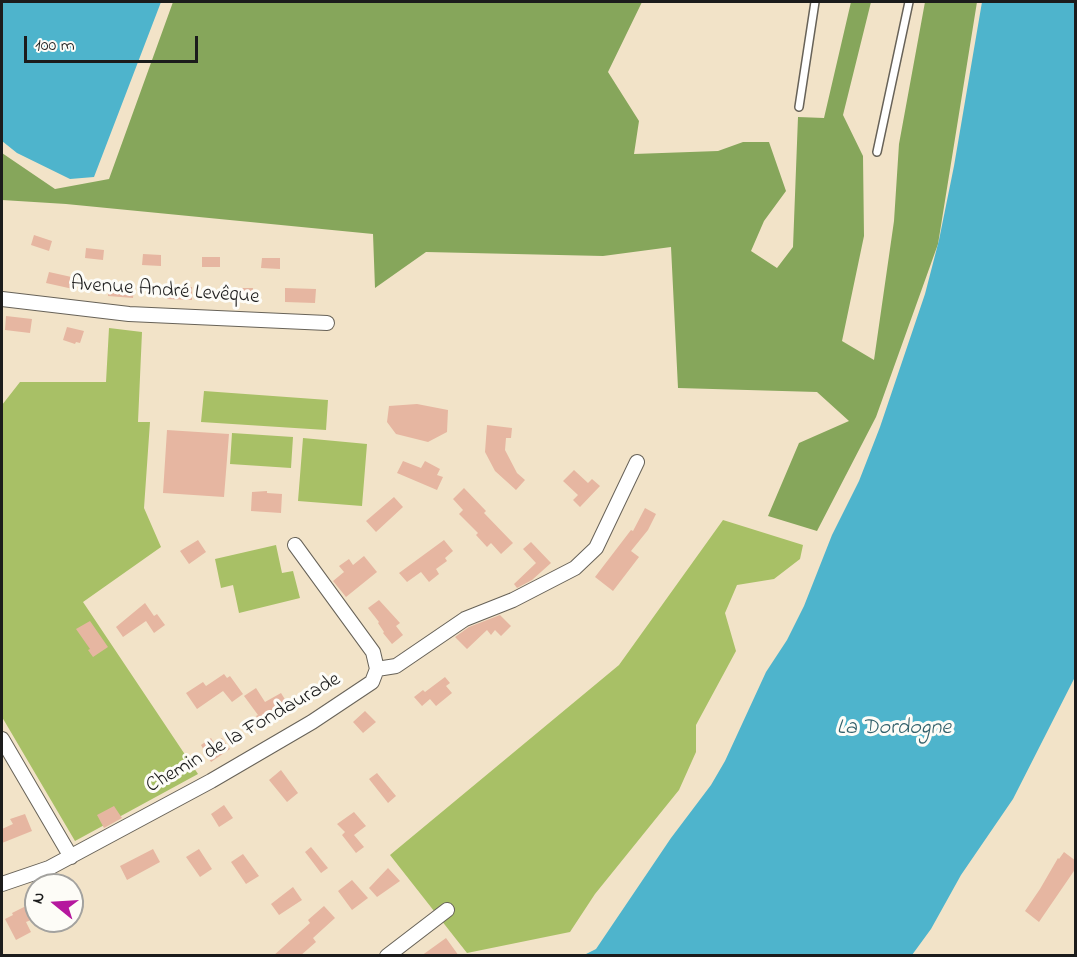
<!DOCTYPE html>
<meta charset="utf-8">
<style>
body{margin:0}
#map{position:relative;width:1077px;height:957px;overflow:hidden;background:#f2e3c8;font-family:"Indie Flower",sans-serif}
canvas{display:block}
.frame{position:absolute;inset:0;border:3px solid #1c1c1c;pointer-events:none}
.north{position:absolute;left:24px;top:873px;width:60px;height:60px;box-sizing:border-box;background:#fdfcf7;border:2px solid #a3a29f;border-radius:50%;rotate:288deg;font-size:16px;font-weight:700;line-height:24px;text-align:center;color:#1c1c1c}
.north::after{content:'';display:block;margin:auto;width:21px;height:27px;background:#b5179e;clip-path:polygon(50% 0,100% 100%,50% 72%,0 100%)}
.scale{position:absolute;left:24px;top:36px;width:174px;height:27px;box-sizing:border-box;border:3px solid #1c1c1c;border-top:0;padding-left:8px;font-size:18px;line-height:21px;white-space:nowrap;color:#1c1c1c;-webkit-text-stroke:4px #fdfcf7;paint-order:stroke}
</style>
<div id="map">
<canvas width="1077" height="957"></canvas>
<div class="frame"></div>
<div class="north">N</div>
<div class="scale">100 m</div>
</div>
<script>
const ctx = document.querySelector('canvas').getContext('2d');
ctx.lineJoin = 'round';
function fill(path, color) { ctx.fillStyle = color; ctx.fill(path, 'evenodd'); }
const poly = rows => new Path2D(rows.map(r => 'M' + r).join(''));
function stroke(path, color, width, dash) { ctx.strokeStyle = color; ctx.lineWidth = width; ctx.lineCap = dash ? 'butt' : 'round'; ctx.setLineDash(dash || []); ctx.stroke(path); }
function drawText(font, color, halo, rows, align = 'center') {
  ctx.font = font + ' "Indie Flower",sans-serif'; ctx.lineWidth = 6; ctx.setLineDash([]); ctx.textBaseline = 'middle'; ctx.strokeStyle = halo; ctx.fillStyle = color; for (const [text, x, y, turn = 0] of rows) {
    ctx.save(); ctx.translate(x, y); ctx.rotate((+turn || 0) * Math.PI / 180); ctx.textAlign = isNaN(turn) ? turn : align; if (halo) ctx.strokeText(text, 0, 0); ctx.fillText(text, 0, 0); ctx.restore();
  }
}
fill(poly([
 [109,328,142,332,138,422,150,422,144,508,161,547,83,602,198,774,75,841,2,717,2,405,20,382,106,382],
 [204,391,328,400,326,430,201,422],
 [232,433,293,437,291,468,230,464],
 [303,438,367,444,362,506,298,501],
 [723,520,803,545,800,559,774,579,737,585,725,613,736,651,696,725,696,752,679,790,595,894,570,932,467,953,390,855,619,665],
 [276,545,282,573,293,571,300,598,239,613,233,585,221,588,215,559]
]), '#a8c066');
fill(poly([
 [173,2,642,2,608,72,639,121,634,154,718,151,743,142,769,142,786,191,764,221,751,251,777,268,793,247,798,117,824,118,851,2,871,2,843,115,863,156,864,236,842,341,874,360,894,221,899,144,925,2,977,2,938,244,876,417,817,531,768,516,799,443,849,421,817,392,678,388,671,247,603,256,426,252,375,288,373,234,66,204,2,200,2,153,55,189,109,179]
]), '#86a65b');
fill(poly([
 [2,2,161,2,94,177,70,179,17,153,2,141],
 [982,2,1075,2,1075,677,1013,799,961,875,931,929,912,955,584,955,596,949,671,838,711,785,725,761,766,672,787,640,804,606,832,535,859,481,880,427,925,294,939,240,954,166]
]), '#4eb4cc');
fill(poly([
 [34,235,52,241,49,251,31,245],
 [86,248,104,250,103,260,85,258],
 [143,254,161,255,161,266,142,265],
 [202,257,220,257,220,267,202,267],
 [262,258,280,258,280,269,261,268],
 [49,272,76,278,73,289,46,283],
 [109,283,134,285,133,298,108,296],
 [167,286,192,287,192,300,167,299],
 [227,288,253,288,252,301,227,301],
 [285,288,316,289,315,303,285,302],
 [6,316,32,319,30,333,5,330],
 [67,327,84,331,80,343,76,342,75,344,63,340],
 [417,404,448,410,447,432,428,442,396,434,387,422,389,406],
 [487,425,512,428,511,438,506,438,505,450,517,473,525,480,516,490,495,471,485,452],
 [167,430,229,434,224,497,163,493],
 [403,461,421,468,425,461,440,469,437,475,443,477,437,490,397,473],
 [574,470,588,483,592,479,600,486,580,507,573,500,578,495,563,481],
 [464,488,486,511,484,513,513,543,501,554,491,543,487,547,476,535,478,533,459,514,463,510,453,499],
 [267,491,267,493,282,494,281,513,251,511,252,492],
 [394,497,403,507,376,532,366,521],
 [645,508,656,514,648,530,631,551,639,557,613,591,595,577,631,530,633,531],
 [198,540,206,552,189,564,180,551],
 [444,540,453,551,445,558,447,561,436,569,439,574,429,582,421,572,407,582,399,573],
 [531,542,551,563,532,580,517,588,514,584,536,563,523,549],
 [364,556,377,572,346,597,333,581,344,572,339,566,349,559,353,565],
 [379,600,400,623,396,626,403,635,392,644,383,633,384,632,378,623,379,622,368,608],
 [145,603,154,616,157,614,165,625,154,633,146,621,123,637,116,627],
 [500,615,511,626,501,636,495,630,491,635,487,630,467,649,455,637,469,627],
 [90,621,108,647,93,657,88,650,90,649,76,629],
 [224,674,227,678,230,676,243,694,232,702,223,691,197,709,186,693,203,682,206,686],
 [445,677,450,683,446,686,452,693,436,706,430,699,422,706,414,697,423,690,425,692],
 [256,688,265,702,281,693,291,709,263,727,256,716,258,715,244,696],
 [365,711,376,722,363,733,353,722],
 [211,738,214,743,222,738,230,749,211,762,201,745],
 [281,770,298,793,287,802,269,780],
 [377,773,396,796,388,803,369,779],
 [224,805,233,818,219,827,211,814],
 [114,806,122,818,104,828,97,815],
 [354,812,366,826,354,835,364,847,356,853,342,835,345,832,337,824],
 [25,814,32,831,2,843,2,829,13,824,10,819],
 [311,847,328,868,321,873,305,852],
 [153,849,160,862,127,880,120,866],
 [199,849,212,869,200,877,186,857],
 [1064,852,1076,861,1076,868,1039,922,1025,911,1040,889,1058,858,1059,859],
 [243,854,259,876,246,884,231,862],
 [388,868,400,881,377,897,369,888],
 [352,880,368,898,352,910,338,891],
 [293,887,302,900,279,915,271,904],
 [36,901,36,918,26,922,31,932,16,940,5,919,13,915,12,913],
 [324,906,335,918,313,938,316,942,300,956,273,956,310,923,308,920],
 [446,938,459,956,421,956]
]), '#e6b6a1');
const service = poly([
 [799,107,815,2],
 [877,152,909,2]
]);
const minor = poly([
 [2,299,129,314,327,323],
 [295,545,373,652,377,669],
 [377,669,396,666,465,619,513,600,575,568,596,548,637,462],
 [2,739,71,857],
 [2,884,49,868,211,781,312,722,372,682,377,669],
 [387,956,447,910]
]);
stroke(service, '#676258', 10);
stroke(minor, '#676258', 16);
stroke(service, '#fff', 7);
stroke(minor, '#fff', 14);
drawText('21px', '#1c1c1c', '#fdfcf7', [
 ["Avenue André Levêque",165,292,4],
 ["Chemin de la Fondaurade",244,734,-30]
]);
drawText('italic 22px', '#32606b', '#fdfcf7', [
 ["La Dordogne",894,729]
]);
</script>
